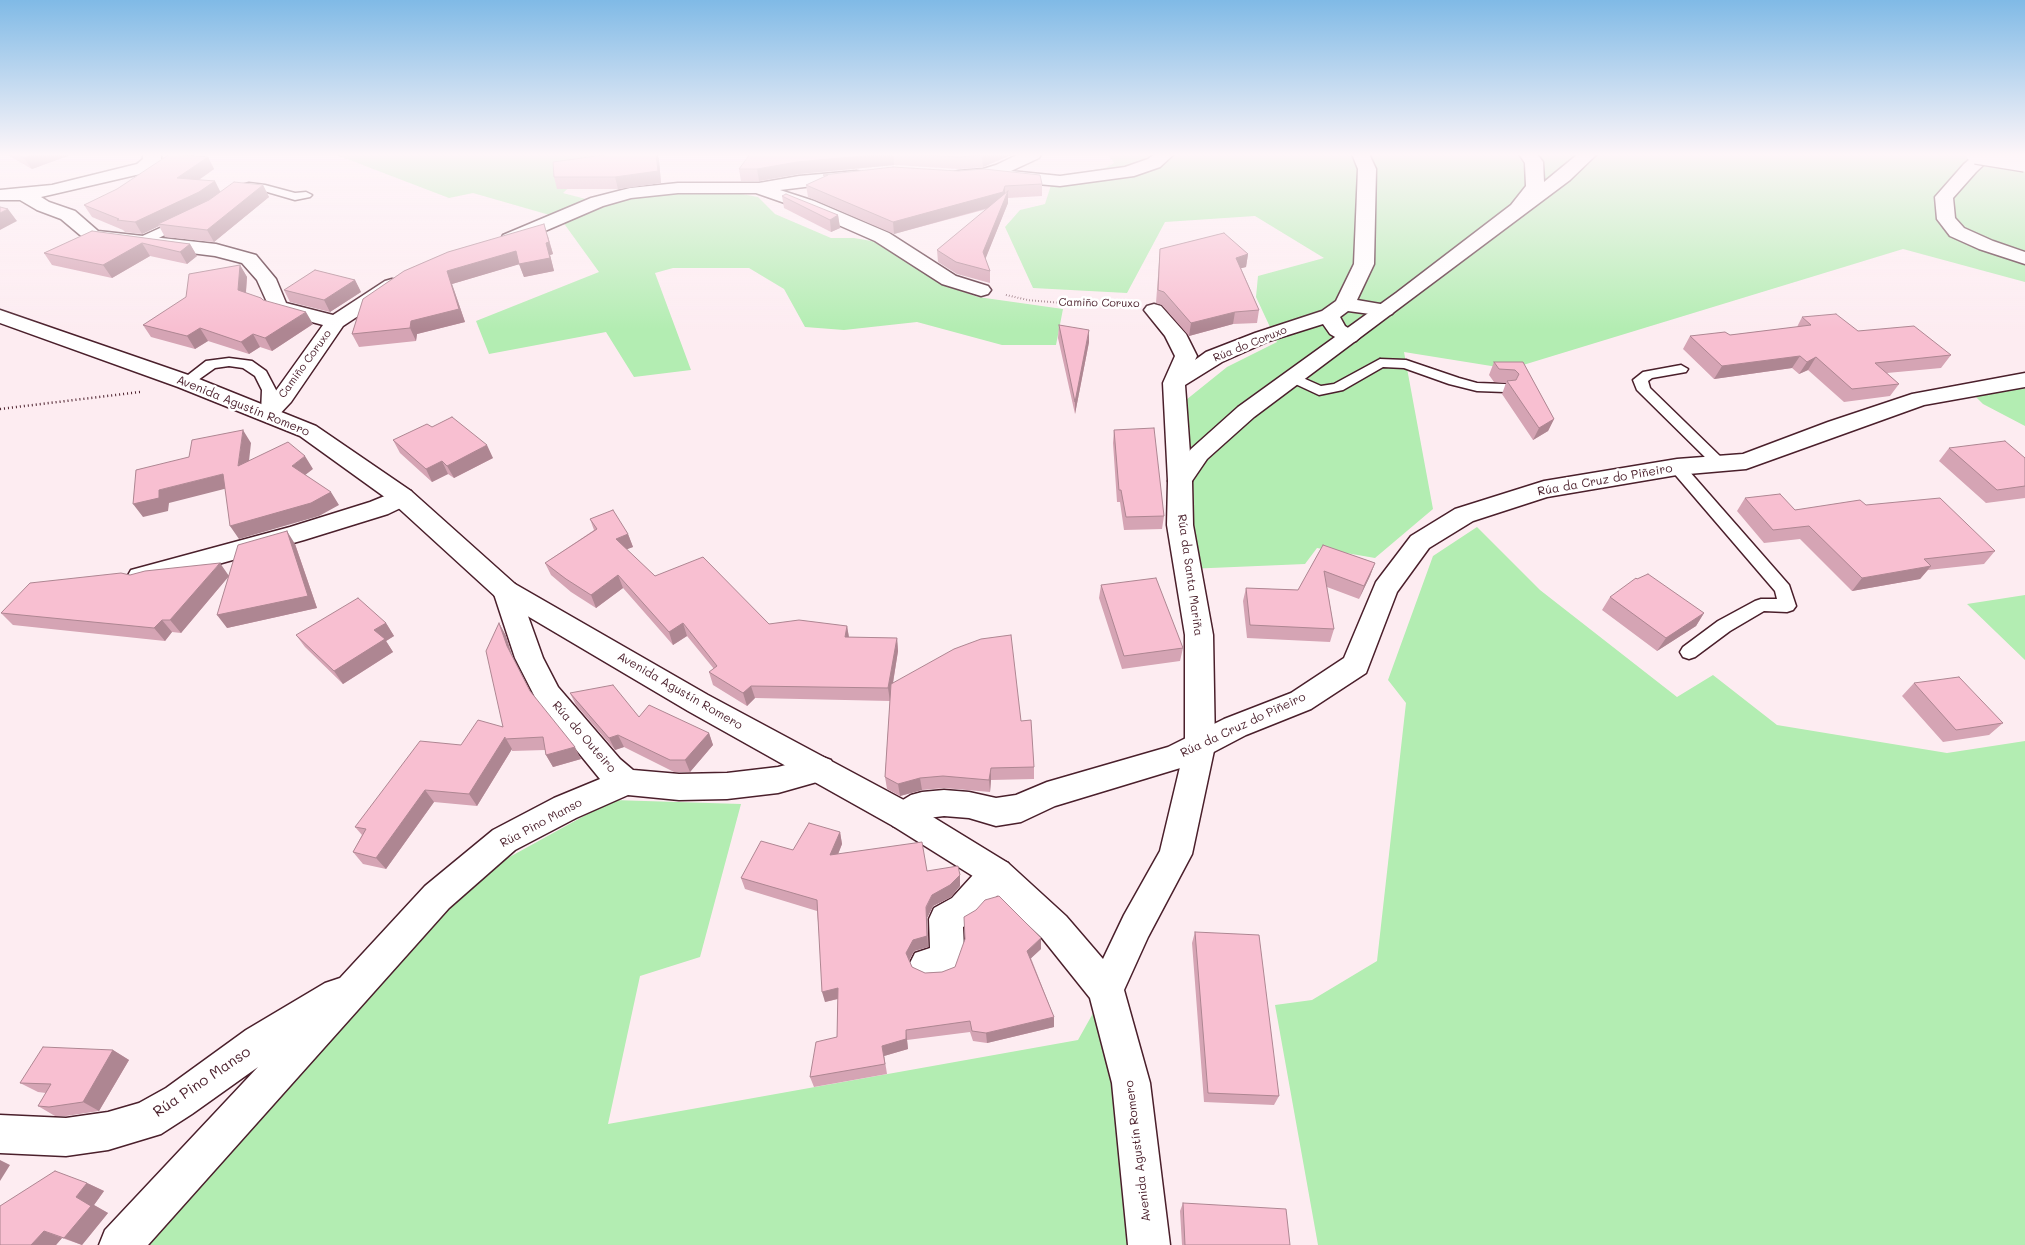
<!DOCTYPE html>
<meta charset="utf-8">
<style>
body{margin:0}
canvas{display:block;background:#fdecf1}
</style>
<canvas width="2025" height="1245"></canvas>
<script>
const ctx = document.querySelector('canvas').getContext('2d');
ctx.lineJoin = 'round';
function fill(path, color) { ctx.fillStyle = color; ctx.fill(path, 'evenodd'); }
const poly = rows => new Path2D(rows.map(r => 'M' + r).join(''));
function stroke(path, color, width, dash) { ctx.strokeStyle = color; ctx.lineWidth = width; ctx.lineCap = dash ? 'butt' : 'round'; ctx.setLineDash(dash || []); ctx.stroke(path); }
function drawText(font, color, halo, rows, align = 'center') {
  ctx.font = font + ' Mali,sans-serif'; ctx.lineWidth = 5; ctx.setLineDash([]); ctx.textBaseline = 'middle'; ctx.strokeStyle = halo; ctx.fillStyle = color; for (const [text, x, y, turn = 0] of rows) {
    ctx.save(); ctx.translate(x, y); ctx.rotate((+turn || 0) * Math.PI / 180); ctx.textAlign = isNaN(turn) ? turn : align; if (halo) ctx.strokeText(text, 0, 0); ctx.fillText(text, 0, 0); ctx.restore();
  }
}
fill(poly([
 [334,154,629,154,591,167,563,193,597,202,669,193,731,192,758,197,775,214,831,238,854,238,877,242,943,285,978,297,1063,309,1056,345,1002,345,917,322,844,330,805,327,784,289,749,268,673,268,655,273,691,370,634,377,606,332,489,354,476,321,599,272,560,218,473,193,449,198],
 [1108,154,2025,154,2025,282,1903,249,1510,369,1404,352,1433,509,1375,558,1317,548,1305,564,1187,569,1176,408,1227,367,1277,342,1256,297,1258,276,1324,258,1255,216,1165,222,1127,293,1033,288,1005,227,1020,210,1045,204,1051,185,1074,173,1105,168,1114,163],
 [2025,380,2025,426,1983,404,1969,390],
 [1477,527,1540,590,1677,697,1713,675,1777,725,1947,753,2025,741,2025,1245,1318,1245,1275,1005,1312,1000,1377,961,1406,703,1388,680,1433,556],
 [2025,595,2025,660,1967,604],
 [613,800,741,804,700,957,640,976,608,1124,1078,1040,1106,990,1149,1245,145,1245,437,897]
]), '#b3edb2');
const lane = poly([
 [249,183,265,185,295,193,306,192,312,195,310,197,295,200,264,191,249,189,241,191,235,188,237,186,249,183],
 [182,218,186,219,188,222,186,225,146,244,138,244,136,241,138,238,182,218],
 [229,358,252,361,266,371,276,390,275,413,273,416,263,416,261,413,262,390,255,376,243,368,229,366,215,368,191,385,186,386,181,385,179,382,206,361,229,358],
 [1380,359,1406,360,1459,378,1477,383,1505,384,1510,385,1512,388,1510,391,1505,392,1477,391,1449,384,1404,368,1383,367,1343,390,1319,395,1289,381,1287,378,1294,374,1321,386,1334,384,1380,359],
 [1681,365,1688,369,1686,372,1652,378,1648,381,1650,388,1723,459,1726,462,1723,465,1713,465,1637,390,1633,380,1643,372,1681,365],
 [1677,462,1682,463,1789,585,1796,606,1793,610,1787,612,1764,611,1730,631,1695,657,1689,659,1683,657,1680,652,1683,647,1718,621,1755,601,1761,599,1777,599,1775,591,1672,471,1669,467,1672,463,1677,462]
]);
const street = poly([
 [143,154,161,154,161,161,149,172,41,197,49,202,75,211,98,231,216,244,256,255,276,279,286,303,333,315,385,281,392,279,399,281,402,285,399,289,343,326,291,402,276,418,268,420,260,418,257,413,275,392,323,325,271,311,257,280,242,263,215,256,86,240,61,219,37,210,20,200,0,200,0,190,52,185,137,164,143,159,143,154],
 [1019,154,1041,154,1039,158,1011,171,1060,176,1125,167,1148,159,1155,154,1174,154,1160,167,1134,176,1060,186,1003,181,997,180,994,176,959,181,953,180,950,176,953,172,959,171,983,169,996,165,1019,154],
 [1352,154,1369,154,1376,169,1374,264,1357,300,1392,306,1395,310,1392,314,1385,316,1348,311,1340,317,1345,326,1356,333,1360,337,1356,341,1349,343,1342,341,1330,334,1323,324,1269,341,1222,362,1185,385,1192,481,1189,487,1180,489,1171,487,1168,481,1163,383,1175,356,1165,336,1144,310,1147,306,1154,304,1161,306,1186,334,1197,356,1195,360,1206,352,1255,333,1322,311,1336,301,1354,264,1358,169,1352,154],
 [1976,154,1995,154,1976,172,1953,198,1955,218,1964,228,1993,241,2025,252,2025,264,1979,249,1950,236,1937,219,1935,197,1964,164,1976,154],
 [856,171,862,172,865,176,862,180,780,190,814,201,889,233,956,276,988,286,991,290,988,294,981,296,942,284,875,241,802,209,756,193,678,193,631,198,603,206,517,243,510,245,503,243,501,239,503,235,591,198,630,188,678,183,759,183,799,176,856,171],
 [2025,373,2025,387,1924,405,1746,469,1677,475,1547,497,1473,521,1429,548,1397,592,1366,673,1311,709,1246,735,1187,766,1055,806,1021,822,996,826,969,818,944,816,928,818,904,830,893,826,888,816,893,806,911,795,922,792,944,790,969,792,996,798,1016,795,1047,782,1168,747,1224,719,1291,693,1344,658,1376,582,1411,536,1455,509,1544,481,1677,459,1743,454,1828,422,1912,394,2025,373],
 [402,489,411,491,414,497,411,503,388,514,304,540,140,586,131,584,127,577,131,570,290,527,370,502,402,489],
 [506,581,515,584,519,591,543,658,558,687,620,759,633,770,679,774,727,773,778,767,820,756,831,760,835,769,831,778,778,793,727,799,679,800,628,795,576,818,515,850,449,908,148,1245,99,1245,105,1230,258,1067,192,1114,161,1134,108,1150,66,1156,0,1153,0,1115,66,1118,108,1112,139,1103,166,1088,246,1030,325,983,340,978,425,886,493,830,554,798,600,779,538,703,515,658,493,591,497,584,506,581],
 [996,858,1008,863,1013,873,1008,883,976,920,963,927,964,949,955,976,943,981,927,982,915,977,909,965,915,953,930,948,929,919,934,908,952,898,984,863,996,858]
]);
const secondary = poly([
 [1519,154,1537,154,1543,162,1544,182,1578,154,1597,154,1570,180,1254,417,1207,459,1192,481,1193,525,1213,635,1215,746,1192,854,1148,937,1124,990,1150,1083,1170,1245,1128,1245,1112,1083,1090,998,1042,938,984,883,893,826,688,711,497,598,393,503,300,436,178,387,0,323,0,310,194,377,316,426,411,491,515,584,708,695,915,806,1008,863,1066,916,1103,959,1124,915,1160,851,1185,746,1185,635,1167,525,1168,481,1191,449,1238,407,1396,293,1511,205,1526,186,1525,163,1519,154]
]);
stroke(lane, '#4a1f2b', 3);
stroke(street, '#4a1f2b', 3);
stroke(secondary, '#4a1f2b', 3);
stroke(poly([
 [1006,295,1028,300,1083,305,1131,301]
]), '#4a1f2b', 2, [0.5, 2.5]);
stroke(poly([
 [0,409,140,392]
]), '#4a1f2b', 2.5, [1, 3]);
fill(lane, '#fff');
fill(street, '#fff');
fill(secondary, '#fff');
const highwayBridge = poly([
 [1976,154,2025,162]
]);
stroke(highwayBridge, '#4a1f2b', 22, []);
stroke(highwayBridge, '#fff', 19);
fill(poly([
 [6,154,73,154,32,169],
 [750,154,1013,154,983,167,959,169,894,165,799,174,759,181,741,181,739,169],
 [208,157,214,169,199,180,220,192,263,185,269,197,214,242,165,237,159,226,142,234,125,232,123,230,92,217,84,205],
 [659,160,661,183,618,189,557,189,554,177],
 [823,175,1042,184,1042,196,1008,198,1008,203,985,259,990,271,990,283,957,274,938,262,937,250,987,209,894,234,808,197,806,185,824,177],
 [782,196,838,215,840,228,831,232,784,208],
 [92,231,190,244,197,256,187,264,150,256,112,278,52,265,44,253],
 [548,236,553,254,550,255,554,271,524,277,519,264,452,284,465,322,417,334,416,341,359,347,352,334,363,299],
 [1160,249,1248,254,1246,267,1241,268,1259,310,1257,323,1233,324,1189,336,1162,305,1156,303],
 [240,265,247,277,246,293,263,300,313,324,272,351,260,347,249,354,208,341,195,349,151,337,143,325],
 [355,280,361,292,330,312,290,302,284,290],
 [1802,317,1858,331,1951,355,1941,368,1887,373,1899,384,1890,396,1844,402,1808,370,1799,374,1792,368,1714,379,1683,349,1690,336,1730,335,1797,327],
 [1059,325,1089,342,1075,414,1058,338],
 [1494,362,1523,362,1554,419,1548,431,1533,440,1502,394,1506,383,1494,382,1489,375],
 [432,427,493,458,454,478,448,474,432,482,400,453,393,440],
 [1114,430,1164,516,1162,529,1124,530,1120,502,1117,502,1113,443],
 [1949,448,2025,458,2025,498,1986,503,1939,461],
 [1745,498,1795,510,1866,505,1995,551,1984,564,1928,570,1920,579,1852,591,1800,539,1764,543,1737,511],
 [590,519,628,534,633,547,626,549,655,576,769,624,847,626,849,637,897,638,898,651,893,683,1021,721,1034,767,1034,779,991,780,990,792,944,788,922,790,900,796,887,789,885,777,890,701,755,698,747,706,713,685,709,672,714,669,687,636,673,645,623,588,596,608,571,592,551,575,545,563,594,530],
 [295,544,317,608,227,628,229,576,181,633,172,632,165,641,13,625,1,613,130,575,229,575],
 [1323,545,1375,563,1370,576,1359,599,1327,587,1334,629,1330,642,1247,638,1243,601,1246,588,1298,590],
 [1101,585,1183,648,1180,661,1122,669,1099,598],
 [1610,597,1704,613,1696,626,1657,651,1602,610],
 [386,623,394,636,386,641,393,652,343,684,305,647,296,635],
 [499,623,506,636,513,659,530,692,581,759,553,767,546,755,545,750,512,751,512,749,477,806,434,802,386,869,363,864,353,852,362,835,355,827,503,727],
 [1914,683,2003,723,1989,735,1943,742,1902,696],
 [570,693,639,717,709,733,713,745,690,772,674,772,624,747,615,750,576,705],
 [840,832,842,844,838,854,927,871,960,875,960,886,951,897,933,906,927,918,928,947,914,951,909,961,912,967,925,973,942,972,1041,949,1031,958,1054,1017,1054,1027,987,1043,973,1041,970,1032,907,1040,908,1049,884,1056,887,1074,814,1087,810,1077,837,1037,838,999,825,1002,817,911,745,889,741,878,793,850],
 [1195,932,1279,1096,1274,1105,1204,1102,1192,943],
 [113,1050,129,1060,99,1111,66,1116,55,1116,38,1106,46,1093,38,1092,20,1083],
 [87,1183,104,1191,94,1205,108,1213,82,1245,62,1238,56,1245,0,1245],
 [1183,1203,1290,1245,1182,1245,1180,1211]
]), '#d5a4b4');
fill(poly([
 [33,154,73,154,32,169,24,158],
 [656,154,658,154,659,160,661,183,618,189,615,177],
 [883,154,893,154,894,165,799,174,759,181,757,169,797,162],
 [985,154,1013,154,983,167,982,155],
 [208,157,214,169,184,190,177,178],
 [215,181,221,193,162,225,158,224,159,226,142,234,135,222],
 [263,185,269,197,214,242,207,230],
 [1005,186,1005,199,1008,191,1008,203,983,265,983,252,1002,204,894,234,893,222],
 [8,209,17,221,0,230,0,213],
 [838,215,840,228,831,232,830,220],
 [544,224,553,254,550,255,554,271,524,277,519,264],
 [142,243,150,256,112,278,103,265],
 [190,244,197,256,187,264,180,252],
 [516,251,520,264,452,284,465,322,417,334,416,341,410,328,411,321,447,271],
 [1248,254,1246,267,1234,270,1236,258],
 [240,265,247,277,245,303,238,290],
 [355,280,361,292,330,312,324,300],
 [306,312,313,324,272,351,265,338],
 [1235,312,1233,324,1189,336,1191,323],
 [200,328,208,341,195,349,187,336],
 [1089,330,1089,342,1075,414,1075,402],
 [253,334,260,347,249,354,241,342],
 [1800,356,1792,368,1714,379,1722,366],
 [1816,357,1808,370,1799,374,1807,362],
 [1554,419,1548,431,1533,440,1539,428],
 [243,430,251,443,247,479,238,466],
 [487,445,493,458,454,478,447,466],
 [305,456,313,469,300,479,292,466],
 [442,461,448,474,432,482,426,469],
 [223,474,232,487,169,503,168,511,143,517,133,504,159,490],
 [331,492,339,505,319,516,239,539,230,526],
 [287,531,295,544,317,608,227,628,217,615],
 [628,534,633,547,620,552,616,539],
 [220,563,229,576,181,633,170,620],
 [1375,563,1370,576,1359,599,1364,586],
 [1931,566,1920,579,1852,591,1862,578],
 [618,575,623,588,596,608,591,595],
 [1704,613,1696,626,1657,651,1666,638],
 [162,620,172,632,165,641,154,628],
 [386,623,394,636,386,641,393,652,343,684,334,671,374,630],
 [499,623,506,636,513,659,507,646],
 [683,623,687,636,673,645,669,632],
 [847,626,849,638,845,637],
 [897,638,898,651,890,701,888,688],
 [751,686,755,698,747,706,743,693],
 [709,733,713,745,690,772,685,760],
 [618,735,624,747,615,750,609,738],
 [505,737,512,749,477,806,469,794],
 [575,747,581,759,553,767,546,755],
 [991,768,991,780,990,792,989,780],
 [920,778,922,790,900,796,898,784],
 [425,790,434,802,386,869,376,858],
 [840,832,842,844,833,867,830,855],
 [960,875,960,886,951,897,933,906,927,918,928,947,914,951,907,964,906,953,932,895],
 [1041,938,1041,949,1027,962,1027,951],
 [838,988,841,998,825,1002,822,992],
 [1054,1017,1054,1027,987,1043,986,1033],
 [906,1030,908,1049,884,1056,887,1074,882,1046],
 [113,1050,129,1060,99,1111,83,1102],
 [0,1160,10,1165,0,1181],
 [87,1183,104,1191,94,1205,108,1213,82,1245,64,1238,76,1197],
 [44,1231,62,1238,56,1245,31,1245]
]), '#ae8692');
const building = poly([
 [18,154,33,154,24,158,18,154],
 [170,154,208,157,177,178,215,181,199,192,135,222,117,220,119,219,84,205,117,189,170,154],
 [611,154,656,154,658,171,615,177,554,177,553,162,611,154],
 [750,154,883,154,797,162,757,169,739,169,750,154],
 [908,154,985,154,982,155,959,157,908,154],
 [893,167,958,171,984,169,1040,175,1042,184,1005,186,1003,192,893,222,806,185,828,175,823,175,893,167],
 [234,182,263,185,207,230,158,224,209,200,234,182],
 [1008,191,983,252,990,271,956,262,937,250,1008,191],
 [786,194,838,215,830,220,782,196,786,194],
 [0,207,8,209,0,213,0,207],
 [544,224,549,242,546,243,550,258,519,264,516,251,447,271,459,309,411,321,410,328,352,334,363,299,404,271,448,252,544,224],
 [92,231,190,244,180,252,142,243,103,265,44,253,92,231],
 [1224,233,1248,254,1236,258,1259,310,1235,312,1191,323,1164,292,1158,290,1160,249,1224,233],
 [240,265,238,290,261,298,263,300,306,312,265,338,253,334,241,342,200,328,187,336,143,325,186,297,189,274,240,265],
 [315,270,355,280,324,300,284,290,315,270],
 [1836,314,1858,331,1914,326,1951,355,1875,363,1899,384,1852,389,1816,357,1807,362,1800,356,1722,366,1690,336,1725,332,1730,335,1811,325,1802,317,1836,314],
 [1059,325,1089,330,1075,402,1059,325],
 [1494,362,1523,362,1554,419,1539,428,1507,381,1516,380,1519,374,1515,370,1499,369,1494,362],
 [452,417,487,445,447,466,442,461,426,469,393,440,427,424,432,427,452,417],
 [1154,428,1164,516,1126,517,1121,490,1119,490,1114,430,1154,428],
 [243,430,238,466,288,442,305,456,292,466,331,492,311,503,230,526,223,474,159,490,159,498,133,504,136,470,189,457,192,440,243,430],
 [2005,441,2025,458,2025,486,1997,490,1949,448,2005,441],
 [1780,494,1795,510,1860,500,1866,505,1940,498,1995,551,1924,559,1931,566,1862,578,1809,526,1773,530,1745,498,1780,494],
 [613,510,628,534,616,539,655,576,703,557,769,624,799,620,847,626,845,637,897,638,888,688,751,686,743,693,709,672,717,666,683,623,669,632,618,575,591,595,566,579,545,563,597,529,590,519,613,510],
 [287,531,308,596,217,615,238,545,287,531],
 [1323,545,1375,563,1364,586,1324,571,1334,629,1250,625,1246,588,1298,590,1323,545],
 [220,563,170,620,162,620,154,628,1,613,30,583,121,573,130,575,145,571,220,563],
 [1648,574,1704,613,1666,638,1610,597,1636,578,1637,579,1648,574],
 [1156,578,1183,648,1124,656,1101,585,1156,578],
 [358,598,386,623,374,630,385,639,334,671,296,635,358,598],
 [499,623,507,646,530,691,575,747,546,755,543,737,505,739,505,737,469,794,425,790,376,858,353,852,366,829,355,827,420,741,461,745,478,720,503,727,486,651,499,623],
 [1011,635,1021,721,1031,720,1034,767,991,768,989,780,943,776,920,778,898,784,885,777,891,684,954,649,981,639,1011,635],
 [1959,677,2003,723,1956,730,1914,683,1959,677],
 [613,685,639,717,649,705,709,733,685,760,670,760,618,735,609,738,570,693,613,685],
 [809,823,840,832,830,855,922,842,927,871,958,866,960,875,950,885,932,895,926,907,927,936,913,940,906,953,912,967,925,973,942,972,955,967,965,939,964,917,976,910,985,900,999,896,1041,938,1027,951,1054,1017,986,1033,972,1031,970,1021,906,1030,906,1039,882,1046,885,1064,810,1077,816,1042,837,1037,838,988,822,992,817,900,741,878,761,841,793,850,809,823],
 [1195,932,1259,935,1279,1096,1208,1093,1195,932],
 [43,1047,113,1050,83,1102,49,1107,38,1106,51,1084,20,1083,43,1047],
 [55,1171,87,1183,76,1197,91,1206,64,1238,44,1231,31,1245,0,1245,0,1206,55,1171],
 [1183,1203,1286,1209,1290,1245,1185,1245,1183,1203]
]);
fill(building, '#f8bfd1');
stroke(building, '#ae8692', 1);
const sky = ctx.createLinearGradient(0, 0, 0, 329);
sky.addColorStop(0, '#80bae6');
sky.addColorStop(0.47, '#fef6f9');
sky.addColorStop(1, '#fef6f900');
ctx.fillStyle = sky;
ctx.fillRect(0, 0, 2025, 329);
drawText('11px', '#4a1f2b', '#fff', [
 ["Camiño Coruxo",1099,303,1],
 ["Rúa do Coruxo",1250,344,-22],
 ["Camiño Coruxo",305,364,-54]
]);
drawText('12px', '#4a1f2b', '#fff', [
 ["Avenida Agustín Romero",243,406,22],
 ["Rúa da Cruz do Piñeiro",1605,480,-10],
 ["Rúa da Santa Mariña",1190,575,82],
 ["Avenida Agustín Romero",680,691,30],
 ["Rúa da Cruz do Piñeiro",1243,725,-25],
 ["Rúa do Outeiro",584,737,49],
 ["Rúa Pino Manso",541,823,-28],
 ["Avenida Agustín Romero",1138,1151,-97]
]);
drawText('15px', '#4a1f2b', '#fff', [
 ["Rúa Pino Manso",202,1082,-34]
]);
</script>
